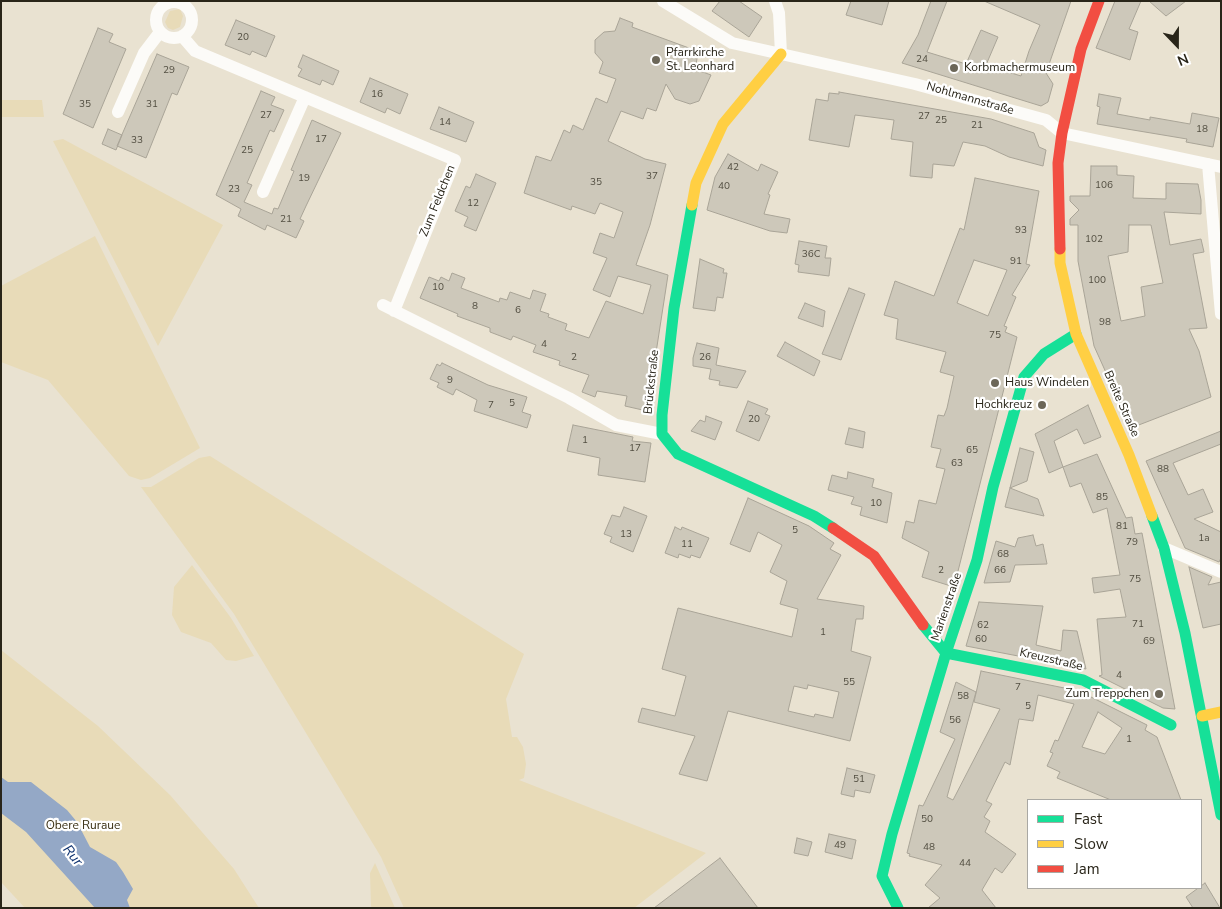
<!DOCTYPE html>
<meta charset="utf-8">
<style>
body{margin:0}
#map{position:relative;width:1222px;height:909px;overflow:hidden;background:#e9e2d1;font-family:"Nunito Sans",sans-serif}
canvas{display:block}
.frame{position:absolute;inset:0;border:2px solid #292519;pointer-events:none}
.legend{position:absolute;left:1027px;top:799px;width:175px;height:90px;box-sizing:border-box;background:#fff;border:1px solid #a9a8a3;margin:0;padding:6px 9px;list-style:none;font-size:15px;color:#292519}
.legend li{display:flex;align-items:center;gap:10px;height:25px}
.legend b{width:25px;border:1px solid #a9a8a3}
.north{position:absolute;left:1152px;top:20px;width:50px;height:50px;-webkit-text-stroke:4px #fff;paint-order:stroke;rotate:158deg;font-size:14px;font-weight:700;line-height:20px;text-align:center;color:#292519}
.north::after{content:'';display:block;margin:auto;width:18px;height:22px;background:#292519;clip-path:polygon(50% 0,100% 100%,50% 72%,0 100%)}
</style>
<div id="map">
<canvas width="1222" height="909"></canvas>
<div class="frame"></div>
<ul class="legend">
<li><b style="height:6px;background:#16e098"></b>Fast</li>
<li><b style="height:6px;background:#ffcf43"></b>Slow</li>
<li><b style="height:6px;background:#f24e42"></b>Jam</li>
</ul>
<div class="north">N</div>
</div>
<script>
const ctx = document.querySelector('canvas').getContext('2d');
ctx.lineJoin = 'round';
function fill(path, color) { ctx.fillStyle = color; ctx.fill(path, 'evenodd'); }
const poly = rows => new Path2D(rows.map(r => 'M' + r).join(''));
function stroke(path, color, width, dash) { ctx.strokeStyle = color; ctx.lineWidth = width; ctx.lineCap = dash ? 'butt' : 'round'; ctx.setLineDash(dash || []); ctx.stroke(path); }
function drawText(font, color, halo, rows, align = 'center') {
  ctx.font = font + ' "Nunito Sans",sans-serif'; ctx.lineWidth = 4.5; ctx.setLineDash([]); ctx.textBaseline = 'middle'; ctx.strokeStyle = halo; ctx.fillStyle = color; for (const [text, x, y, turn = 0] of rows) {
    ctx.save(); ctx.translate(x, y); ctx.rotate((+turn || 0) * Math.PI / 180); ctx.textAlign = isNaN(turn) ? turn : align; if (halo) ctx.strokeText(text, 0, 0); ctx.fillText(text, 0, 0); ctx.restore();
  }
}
fill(poly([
 [180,9,183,16,180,27,173,30,168,28,165,22,170,11],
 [1,100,42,100,44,117,1,117],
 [63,139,223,225,158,346,53,141],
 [95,236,200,448,150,478,141,480,129,476,48,380,1,362,1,286],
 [210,456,524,654,506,699,512,737,517,737,523,747,526,764,524,778,519,780,706,853,634,908,404,908,381,857,234,614,141,487,151,487,199,458],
 [192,565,231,618,254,656,236,661,226,660,211,643,181,632,172,615,174,587],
 [1,650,98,726,170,795,234,869,259,908,25,908,1,882],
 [375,863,395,908,372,908,371,906,370,873]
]), '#e8dbb8');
fill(poly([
 [1,777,8,782,31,782,67,810,77,822,90,847,116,862,123,872,133,889,127,900,130,908,95,908,26,832,1,813]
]), '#94a8c6');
const building = poly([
 [720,1,739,1,762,17,749,37,712,11,720,1],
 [851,1,889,1,882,25,846,15,851,1],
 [931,1,947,1,927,52,966,64,981,30,998,37,986,65,1021,76,1029,51,1040,25,984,1,1071,1,1046,73,1053,84,1048,102,1041,106,902,63,918,35,931,1],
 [1115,1,1141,1,1129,29,1138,32,1130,60,1096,48,1115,1],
 [1149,1,1186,1,1166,16,1149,1],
 [620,18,633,23,632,27,689,48,690,52,699,48,696,64,689,67,711,75,699,101,690,104,675,99,666,84,656,111,647,108,643,119,621,111,608,141,645,159,666,164,650,225,636,265,668,275,647,411,625,406,627,396,597,391,595,397,582,392,589,375,559,365,560,361,533,352,536,345,513,336,511,340,490,332,490,328,457,316,458,314,420,298,429,277,439,281,441,277,449,281,452,273,465,278,461,288,499,302,500,298,507,300,510,292,530,299,533,290,546,294,540,311,549,314,548,317,567,324,565,330,589,338,606,301,643,314,651,285,618,276,610,297,593,290,607,258,593,253,600,233,614,238,623,212,600,203,595,214,572,206,571,210,524,193,536,156,551,161,564,130,570,133,573,125,583,130,596,98,607,103,616,79,599,73,603,62,595,53,595,40,604,32,615,31,620,18],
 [236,20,275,36,266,57,252,51,250,55,225,45,236,20],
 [98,28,113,34,109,42,126,49,93,128,63,114,98,28],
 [157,54,189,67,177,95,172,93,146,158,117,146,157,54],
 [303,55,339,71,333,85,322,80,320,85,298,76,302,69,298,67,303,55],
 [370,78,408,94,400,114,387,108,385,113,360,102,370,78],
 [261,91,275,97,271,105,284,110,274,132,270,130,247,183,252,185,244,202,272,214,274,208,278,209,294,171,291,170,312,120,341,133,306,206,300,219,304,221,296,238,267,225,265,230,238,216,241,209,216,195,261,91],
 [839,92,991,119,1034,133,1039,147,1046,150,1043,166,1009,157,985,146,963,142,954,166,933,164,932,178,910,176,913,142,891,139,894,120,855,115,849,147,809,140,816,99,828,101,829,93,839,94,839,92],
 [1099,94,1121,98,1117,114,1150,120,1150,117,1190,124,1192,113,1219,118,1213,147,1186,142,1187,139,1097,124,1100,107,1097,106,1099,94],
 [439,107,474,122,466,142,430,129,439,107],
 [108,129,122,135,116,150,102,144,108,129],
 [728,154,758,171,761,164,778,172,768,194,770,195,764,214,790,219,787,233,770,231,707,210,715,177,728,154],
 [1091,166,1117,166,1117,175,1134,176,1133,198,1166,199,1166,183,1198,184,1201,200,1201,214,1164,212,1170,245,1201,239,1204,252,1193,254,1207,328,1189,329,1199,351,1211,397,1131,428,1094,346,1078,261,1078,225,1070,225,1070,219,1079,210,1070,201,1070,196,1090,196,1091,166],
 [1129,225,1151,225,1163,283,1141,287,1145,316,1121,321,1108,256,1128,252,1129,225],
 [476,174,496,183,476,231,464,226,468,217,455,211,466,186,470,188,476,174],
 [975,178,1039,191,1026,264,1030,265,1012,295,1016,297,1004,326,1007,327,1005,332,1017,337,954,587,922,577,929,552,902,538,906,521,914,523,919,500,936,504,945,469,936,467,941,449,931,447,938,415,944,416,947,408,954,376,940,372,946,352,896,339,898,319,884,315,895,281,934,296,960,228,964,230,975,178],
 [974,260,1007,270,988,316,957,303,974,260],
 [799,241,827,246,825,258,831,258,829,276,798,272,799,265,795,264,799,241],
 [700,259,724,269,723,273,727,273,723,298,717,297,715,311,693,308,700,259],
 [849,288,865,294,841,360,822,354,849,288],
 [805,303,825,311,823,327,798,318,805,303],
 [785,342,820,361,814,376,777,356,785,342],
 [697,343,719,348,716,365,746,371,737,388,719,385,720,381,709,379,711,369,693,366,693,358,697,343],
 [442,363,488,385,527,397,522,412,531,415,527,428,474,411,477,400,456,389,453,395,437,387,439,383,430,379,437,364,440,366,442,363],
 [748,401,768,409,765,414,770,416,759,441,736,431,748,401],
 [1088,405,1101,437,1084,444,1077,429,1054,441,1063,467,1097,454,1126,518,1132,517,1135,534,1142,533,1175,709,1163,708,1099,676,1102,675,1097,619,1126,617,1120,589,1094,593,1092,578,1120,575,1107,508,1093,513,1081,483,1070,487,1063,467,1049,473,1035,434,1088,405],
 [706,416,722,422,715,440,691,431,700,420,705,422,706,416],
 [573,425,633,437,632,441,651,443,645,482,598,475,600,458,567,451,573,425],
 [849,428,865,432,863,448,845,444,849,428],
 [1221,431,1221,444,1173,463,1188,495,1203,489,1213,512,1194,519,1221,532,1221,558,1219,562,1185,548,1146,461,1221,431],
 [1020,448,1034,452,1027,481,1010,488,1020,448],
 [848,472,874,479,872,487,892,493,887,523,860,515,862,507,851,504,854,497,828,490,832,475,847,479,848,472],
 [1010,488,1038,499,1044,516,1005,507,1010,488],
 [748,498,809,526,834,543,830,549,841,555,817,599,864,606,863,619,856,619,851,651,871,657,850,741,728,711,707,781,679,774,695,736,638,722,642,708,675,716,686,676,662,669,678,608,792,637,798,609,780,604,787,581,770,572,782,545,758,532,750,552,730,544,748,498],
 [808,685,839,692,833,718,815,714,814,717,788,711,794,686,807,689,808,685],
 [624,507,647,516,633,552,610,542,612,537,604,534,612,515,620,517,624,507],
 [675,527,681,530,682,527,709,538,700,558,691,555,690,558,679,554,678,558,665,553,675,527],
 [1033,535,1036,546,1043,544,1047,564,1015,565,1010,582,984,583,996,541,1015,547,1018,538,1033,535],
 [1189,567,1212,577,1208,585,1221,582,1221,624,1203,628,1189,567],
 [979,602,1043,606,1036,645,1061,651,1063,630,1077,631,1086,669,966,646,979,602],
 [981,671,1079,691,1147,725,1145,730,1157,737,1181,800,1111,800,1057,778,1060,772,1047,766,1053,753,1050,752,1055,740,1058,741,1074,704,1038,695,1033,721,1019,719,1010,765,1005,762,986,801,992,804,984,817,990,821,985,832,1016,854,1002,873,995,868,982,890,996,908,928,908,940,898,925,885,942,865,909,856,910,854,907,853,919,805,923,806,955,739,940,732,956,682,976,692,947,797,953,800,1000,709,974,702,981,671],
 [1098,712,1122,728,1105,754,1082,747,1098,712],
 [847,768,875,775,870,793,855,790,854,797,841,794,847,768],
 [829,834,856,840,852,859,825,852,829,834],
 [797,838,812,842,808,856,794,853,797,838],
 [720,858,758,908,654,908,720,858],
 [1205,883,1220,908,1193,908,1186,897,1205,883]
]);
fill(building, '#cdc8ba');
stroke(building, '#a9a497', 1);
stroke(poly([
 [663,1,732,43,915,84,1046,120,1062,133,1221,167],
 [775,1,779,13,781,54],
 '156 20a18 18 0 1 1 36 0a18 18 0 1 1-36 0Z',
 [182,36,195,51,455,160,394,311],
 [118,112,144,53,160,32],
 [1208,164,1221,314],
 [263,192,305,97],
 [383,305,569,398,616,425,662,434],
 [1164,548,1221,572]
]), '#fcfbf8', 12);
stroke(poly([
 [692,205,674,308,662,415,662,434,678,454,814,516,833,528],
 [1152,516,1164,548,1185,633,1221,815],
 [923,625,946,653,1083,680,1171,725],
 [898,908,882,876,892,834,946,653,977,560,993,487,1024,377,1044,354,1076,334]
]), '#16e098', 11);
stroke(poly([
 [692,205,696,183,723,124,781,54],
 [1060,249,1060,263,1076,334,1129,455,1152,516],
 [1202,716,1221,712]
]), '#ffcf43', 11);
stroke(poly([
 [1060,249,1058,163,1062,133,1081,49,1099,1],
 [833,528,874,556,923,625]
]), '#f24e42', 11);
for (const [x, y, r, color] of [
 [656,60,5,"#6c6759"],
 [954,68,5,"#6c6759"],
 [995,383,5,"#6c6759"],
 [1042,405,5,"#6c6759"],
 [1159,694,5,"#6c6759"]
]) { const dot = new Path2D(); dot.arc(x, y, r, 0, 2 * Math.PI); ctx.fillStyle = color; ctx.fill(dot); stroke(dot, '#fff', 2); }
drawText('10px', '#524e41', null, [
 ["20",243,38],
 ["24",922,60],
 ["29",169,71],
 ["16",377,95],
 ["35",85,105],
 ["31",152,105],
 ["27",266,116],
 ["27",924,117],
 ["25",941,121],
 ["14",445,123],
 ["21",977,126],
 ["18",1202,130],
 ["17",321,140],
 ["33",137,141],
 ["25",247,151],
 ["42",733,168],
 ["37",652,177],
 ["19",304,179],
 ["35",596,183],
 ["106",1104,186],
 ["40",724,187],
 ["23",234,190],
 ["12",473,204],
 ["21",286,220],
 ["93",1021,231],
 ["102",1094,240],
 ["36C",811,255],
 ["91",1016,262],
 ["100",1097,281],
 ["10",438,288],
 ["8",475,307],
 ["6",518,311],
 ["98",1105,323],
 ["75",995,336],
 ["4",544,345],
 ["2",574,358],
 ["26",705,358],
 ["9",450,381],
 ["5",512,404],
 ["7",491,406],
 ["20",754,420],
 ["1",585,441],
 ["17",635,449],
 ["65",972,451],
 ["63",957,464],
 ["88",1163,470],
 ["85",1102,498],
 ["10",876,504],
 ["81",1122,527],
 ["5",795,531],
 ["13",626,535],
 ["1a",1204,539],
 ["79",1132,543],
 ["11",687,545],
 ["68",1003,555],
 ["2",941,571],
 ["66",1000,571],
 ["75",1135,580],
 ["71",1138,625],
 ["62",983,626],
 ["1",823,633],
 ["60",981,640],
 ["69",1149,642],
 ["4",1119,676],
 ["55",849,683],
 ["7",1018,688],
 ["58",963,697],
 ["5",1028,707],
 ["56",955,721],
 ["1",1129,740],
 ["51",859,780],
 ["50",927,820],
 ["49",840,846],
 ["48",929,848],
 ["44",965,864]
]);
drawText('12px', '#292519', '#fff', [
 ["Pfarrkirche",666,53],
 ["St. Leonhard",666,67],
 ["Korbmachermuseum",964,68],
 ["Haus Windelen",1005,383],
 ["Hochkreuz",1032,405,"right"],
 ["Zum Treppchen",1149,694,"right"]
], 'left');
drawText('12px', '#292519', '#fff', [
 ["Nohlmannstraße",970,99,16],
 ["Zum Feldchen",438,201,-68],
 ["Brückstraße",652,382,-84],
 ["Breite Straße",1121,404,66],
 ["Marienstraße",947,607,-71],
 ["Kreuzstraße",1051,660,13]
]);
drawText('12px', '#392f12', '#fff', [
 ["Obere Ruraue",83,826]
]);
drawText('italic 14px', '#0d316f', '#fff', [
 ["Rur",72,856,51]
]);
</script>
